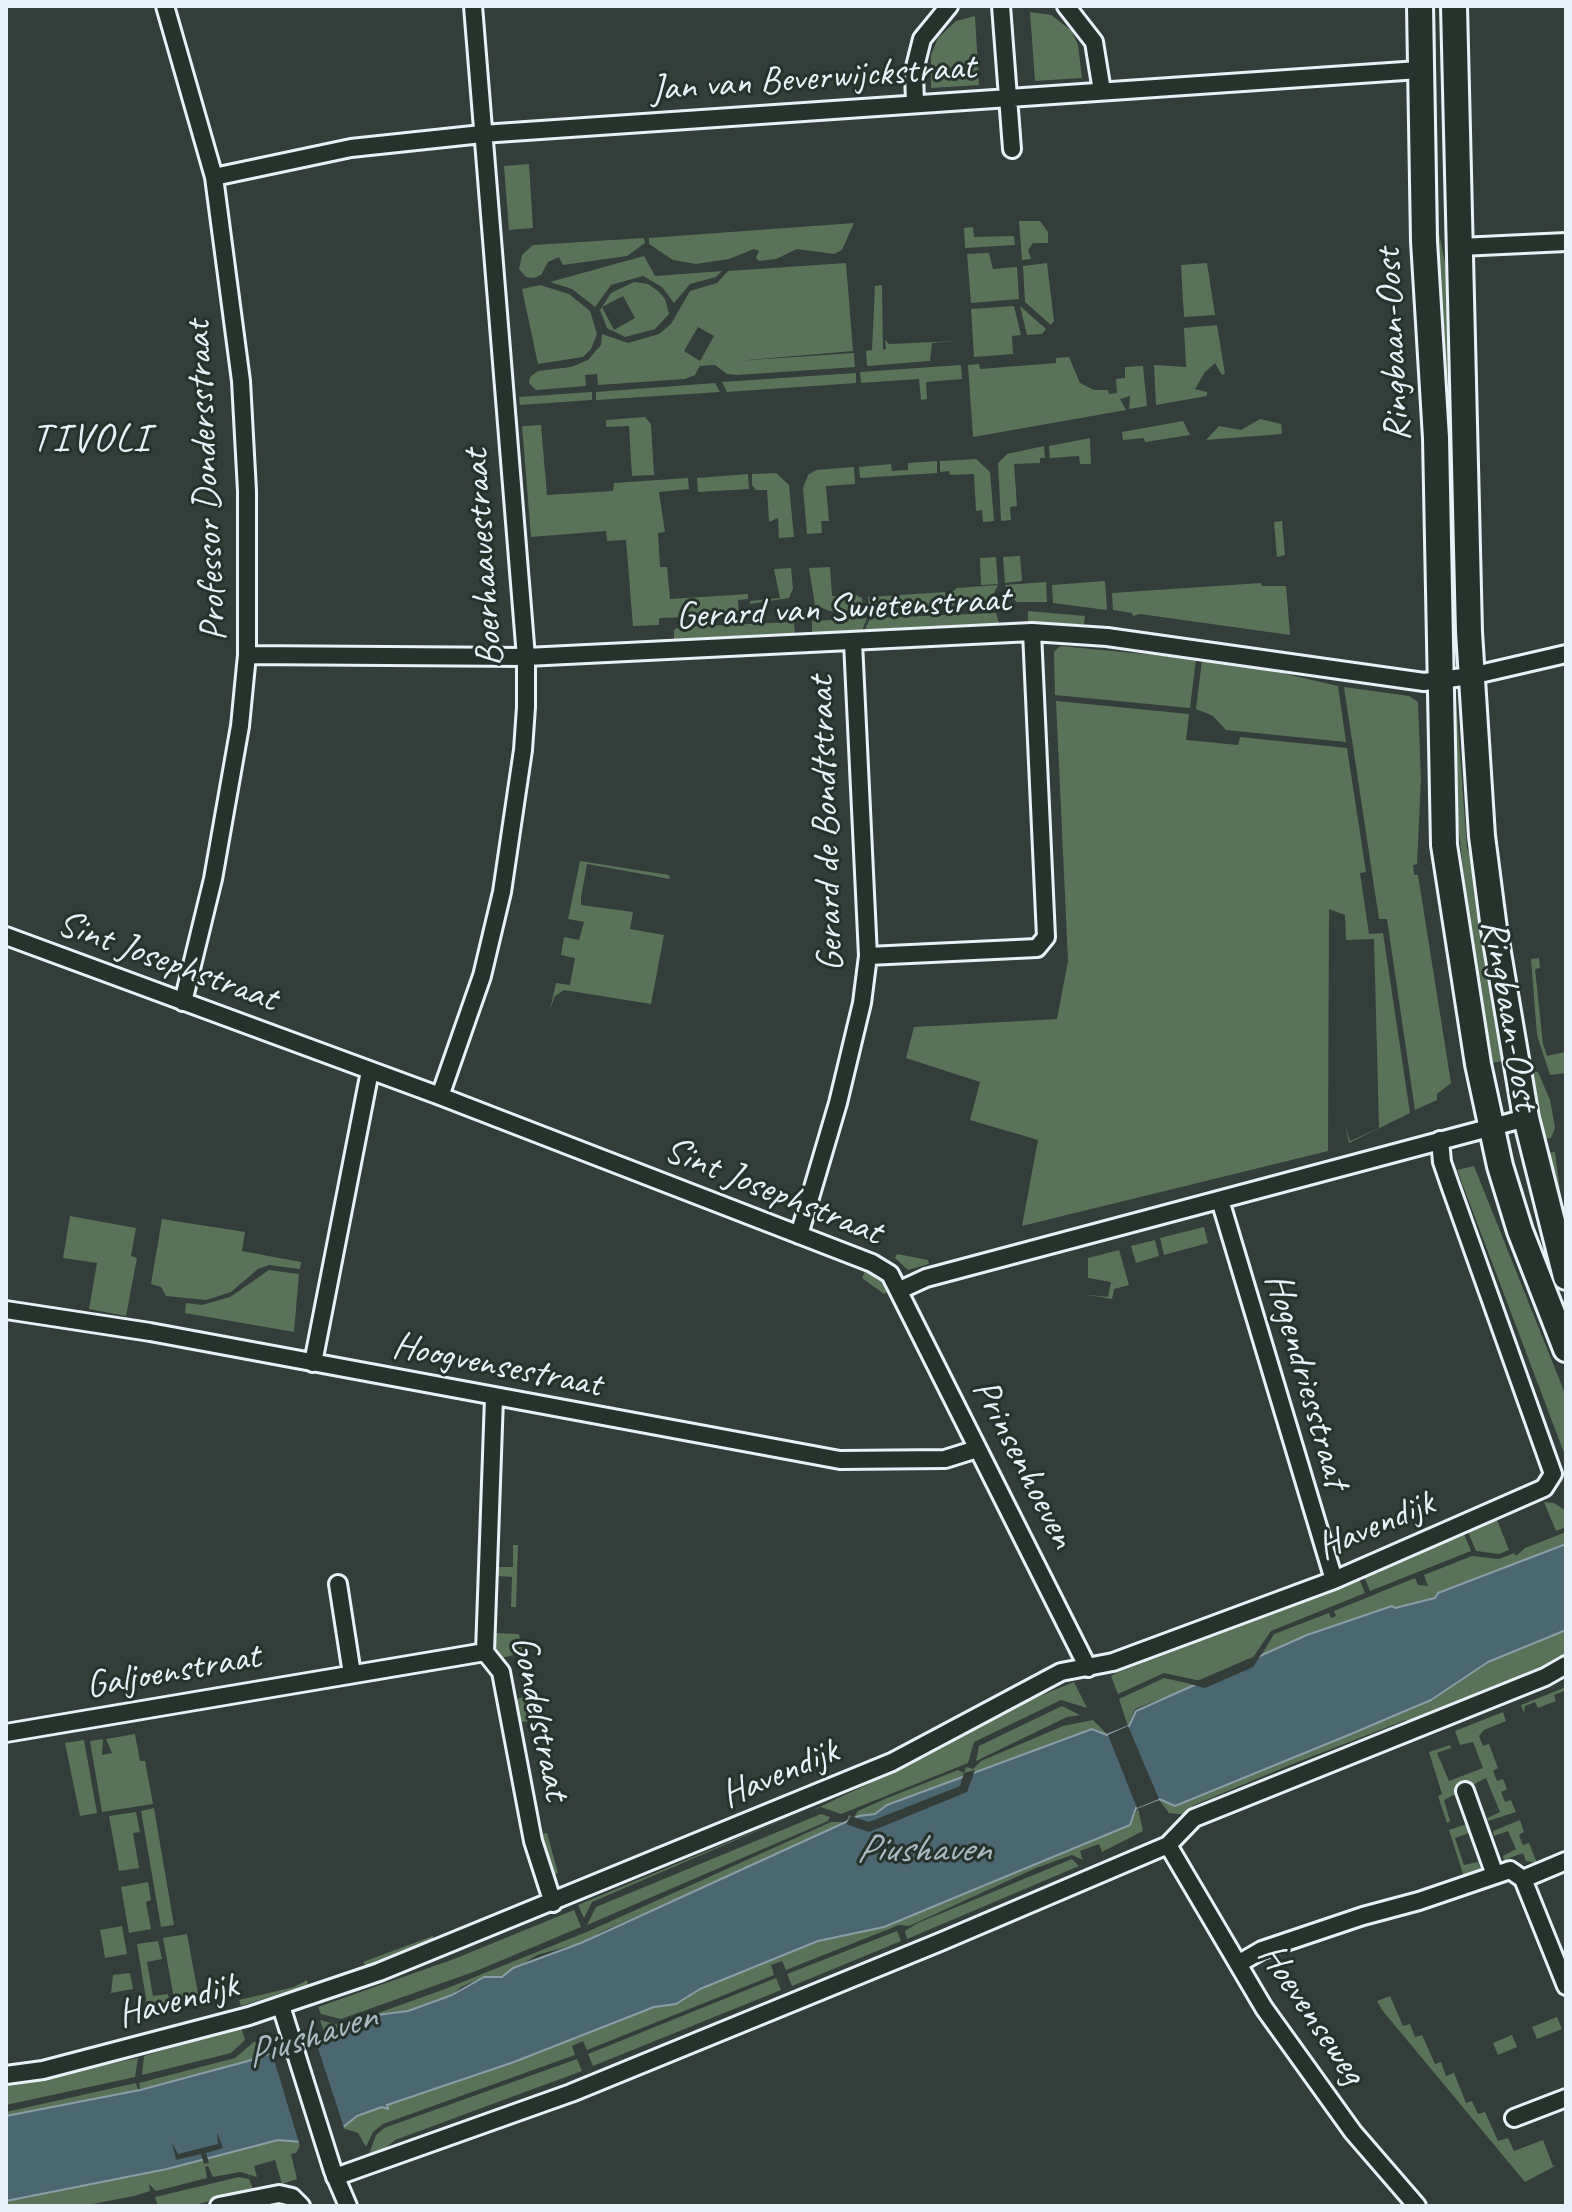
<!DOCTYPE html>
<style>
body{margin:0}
#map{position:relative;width:1572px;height:2212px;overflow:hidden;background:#333d3a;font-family:Caveat,sans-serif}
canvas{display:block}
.frame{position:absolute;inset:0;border:8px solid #e8f1f8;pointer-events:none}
</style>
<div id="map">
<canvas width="1572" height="2212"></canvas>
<div class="frame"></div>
</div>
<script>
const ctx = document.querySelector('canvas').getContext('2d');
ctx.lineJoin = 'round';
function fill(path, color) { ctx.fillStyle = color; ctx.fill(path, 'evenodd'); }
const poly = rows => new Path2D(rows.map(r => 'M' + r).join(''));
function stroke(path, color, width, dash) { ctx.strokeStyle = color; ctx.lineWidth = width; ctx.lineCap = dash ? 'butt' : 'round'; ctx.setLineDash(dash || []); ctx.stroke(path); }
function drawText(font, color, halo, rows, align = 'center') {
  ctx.font = font + ' Caveat,sans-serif'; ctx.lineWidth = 6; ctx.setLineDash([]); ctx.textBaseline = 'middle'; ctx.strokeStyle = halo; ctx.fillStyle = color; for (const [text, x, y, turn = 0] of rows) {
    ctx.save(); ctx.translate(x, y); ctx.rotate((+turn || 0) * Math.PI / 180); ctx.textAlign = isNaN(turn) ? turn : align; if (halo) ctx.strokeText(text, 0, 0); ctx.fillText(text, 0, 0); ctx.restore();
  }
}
fill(poly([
 [1429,6,1435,6,1439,233,1449,282,1455,392,1447,393,1447,397,1455,397,1463,626,1456,626,1450,436,1440,391],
 [1030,12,1051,15,1072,31,1078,45,1082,78,1035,81],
 [975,16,979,85,931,88,931,55,938,38,956,21],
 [529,164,533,228,509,230,504,166],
 [1019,221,1040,221,1048,232,1048,243,1033,243,1028,250,1031,259,1022,260],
 [854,223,842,250,834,254,797,249,776,259,759,261,756,258,759,251,754,249,729,259,696,264,673,260,649,244,649,238],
 [973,227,974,237,1014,236,1015,245,965,248,964,228],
 [644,238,645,243,627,256,563,265,559,257,548,262,541,275,534,278,526,277,519,269,522,255,533,245],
 [989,253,993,269,1017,267,1019,299,971,303,967,254],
 [644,256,655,276,722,271,716,277,690,284,674,303,662,287,643,276,611,285,595,307,572,289,550,282],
 [846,263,853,351,736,361,854,353,855,367,737,375,727,374,715,365,700,366,695,375,685,379,598,385,597,374,585,375,586,386,536,390,529,383,530,377,538,371,571,367,588,360,601,345,602,334,628,343,659,334,671,324,690,291,717,283,728,271],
 [698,327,714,336,700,361,684,351],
 [1047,263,1054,321,1051,325,1025,302,1023,266],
 [1207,263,1215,315,1184,317,1181,265],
 [634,282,648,284,658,291,665,299,669,314,655,329,625,337,607,328,600,310,611,293],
 [623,296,635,318,614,330,602,307],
 [540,285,569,294,590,311,597,334,591,349,583,357,538,364,522,289],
 [882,285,883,350,886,349,885,340,889,344,959,341,932,343,930,361,867,366,866,351,872,350,875,286],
 [1014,306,1021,335,1012,336,1013,354,974,357,971,309],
 [1020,306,1046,329,1042,334,1027,335],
 [1217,325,1225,374,1222,375,1215,363,1205,372,1195,389,1207,392,1207,396,1156,405,1154,365,1186,367,1184,328],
 [1069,357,1080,383,1094,390,1108,390,1109,394,1117,393,1116,379,1125,378,1125,367,1143,366,1147,406,1129,409,1130,396,1120,399,1126,410,973,437,968,365,979,364,980,369,1056,363,1056,358],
 [961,365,962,379,926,382,927,399,921,400,919,379,861,383,860,372],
 [856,373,856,383,727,392,722,382],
 [715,383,720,392,596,400,596,392],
 [592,392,592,400,520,405,519,397],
 [645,417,651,424,654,475,632,476,629,426,606,427,606,420],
 [1260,419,1281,424,1282,434,1206,440,1219,426,1241,430],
 [1183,421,1190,435,1145,442,1144,438,1123,440,1122,432],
 [541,425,547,495,613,491,614,483,688,478,689,489,659,492,665,532,658,533,660,567,667,567,670,599,748,594,748,599,738,600,739,615,659,618,659,625,633,626,626,540,607,541,606,531,531,537,522,426],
 [1090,438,1091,464,1080,464,1079,456,1050,458,1049,446],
 [1044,446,1045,458,1040,458,1040,463,1014,464,1017,506,1010,507,1011,520,1001,521,998,463,1007,454],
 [976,459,990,472,994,521,983,522,982,510,976,511,974,474,950,475,949,471,940,472,940,461],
 [937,461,937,473,860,478,859,467,891,464,892,471,908,470,908,463],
 [854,467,855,484,826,486,829,521,821,521,822,533,807,534,803,488,808,475,816,470],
 [776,473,789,485,794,537,779,538,778,518,769,522,767,490,756,490,752,485,752,474],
 [748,474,749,489,698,492,697,478],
 [1282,521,1285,555,1277,557,1274,522],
 [1020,556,1022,581,1005,583,1003,557],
 [996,557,998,584,981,585,980,558],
 [830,567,832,596,856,595,862,598,863,610,830,611,815,605,809,568],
 [791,568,793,589,789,598,750,604,750,601,780,598,774,569],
 [1105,581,1107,610,1053,603,1052,585],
 [1046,582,1047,602,1017,602,1008,594,1005,585],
 [1261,583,1262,586,1286,586,1290,635,1140,614,1133,616,1132,613,1113,610,1112,593],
 [998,585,990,602,952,606,952,592,957,588],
 [945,592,946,606,869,609,868,597],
 [1028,611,1085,616,1084,624,1028,625],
 [996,613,1000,626,864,632,870,618],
 [867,618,861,633,812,635,812,621],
 [794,622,795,636,674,641,674,630,679,627],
 [1060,646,1196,659,1190,708,1055,695,1054,652],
 [1202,660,1264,669,1338,686,1346,742,1226,730,1213,716,1196,709],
 [1344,687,1409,696,1418,702,1421,779,1417,864,1413,865,1414,875,1418,875,1451,1083,1437,1094,1437,1100,1415,1110,1387,919,1379,919],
 [1453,698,1456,699,1467,848,1477,873,1508,1060,1492,1063,1465,891,1453,773],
 [1056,701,1189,714,1186,740,1238,745,1240,737,1347,748,1366,872,1360,873,1369,934,1383,933,1410,1113,1349,1143,1345,1125,1350,1141,1379,1128,1374,939,1346,940,1345,915,1329,909,1328,1151,1022,1226,1038,1140,970,1120,980,1082,906,1058,914,1027,1057,1019,1068,961],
 [580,861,669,875,670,879,587,864,581,897,581,905,633,912,630,929,664,935,651,1004,564,990,555,996,550,1010,556,983,570,985,575,958,561,955,564,937,579,940,584,922,568,919],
 [1539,958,1540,968,1535,969,1543,1044,1547,1056,1565,1052,1566,1073,1550,1075,1537,1035,1531,959],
 [1529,1071,1538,1072,1550,1100,1555,1128,1551,1138,1544,1139],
 [1555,1152,1563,1214,1562,1214,1547,1153],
 [1474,1166,1566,1396,1566,1458,1457,1170],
 [70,1216,136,1228,131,1256,137,1258,126,1316,89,1309,97,1263,63,1258],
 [162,1219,245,1232,242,1251,301,1262,300,1269,269,1265,258,1269,231,1292,206,1300,166,1296,161,1287,151,1284],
 [1204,1227,1208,1243,1164,1255,1160,1238],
 [1155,1240,1159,1256,1136,1263,1131,1246],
 [1119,1250,1129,1285,1114,1289,1112,1299,1082,1294,1108,1297,1111,1282,1088,1278,1088,1258],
 [897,1254,928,1260,929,1264,908,1270,895,1258],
 [866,1269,882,1280,891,1290,884,1294,862,1278],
 [269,1270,299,1274,294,1332,185,1313,186,1303,202,1305,230,1297],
 [1544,1502,1554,1503,1566,1511,1566,1527,1556,1531],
 [1497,1520,1509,1550,1499,1554,1476,1551,1468,1532],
 [1566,1532,1566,1544,1550,1552,1438,1593,1435,1598,1395,1608,1391,1606,1307,1635,1259,1659,1274,1634,1329,1613,1331,1618,1336,1616,1334,1611,1415,1578,1418,1585,1428,1586,1424,1575,1472,1556,1499,1559,1514,1553,1516,1556,1525,1548],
 [1464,1534,1471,1551,1370,1591,1363,1574],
 [513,1545,518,1545,516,1607,511,1607,512,1577,498,1576,498,1567,513,1567],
 [1358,1576,1365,1593,1271,1631,1250,1662,1201,1681,1164,1673,1118,1694,1111,1676,1118,1672],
 [1566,1630,1566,1659,1550,1668,1410,1726,1406,1720,1290,1765,1192,1806,1188,1815,1169,1813,1159,1800,1175,1807,1351,1734,1431,1700,1488,1662],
 [496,1633,519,1634,523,1653,501,1658,496,1648],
 [524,1658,533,1720,518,1723,513,1700,527,1696,520,1659],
 [1164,1678,1196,1685,1135,1709,1128,1726,1119,1699],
 [1074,1682,1087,1708,1061,1700,974,1742,968,1763,841,1814,821,1807,809,1812,912,1763,1027,1701],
 [1566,1687,1566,1695,1564,1691,1554,1695,1556,1701,1538,1708,1535,1702,1525,1706,1524,1713,1521,1705],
 [1062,1706,1080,1715,1067,1717,976,1761,979,1746],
 [1503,1712,1506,1721,1484,1730,1479,1736,1483,1746,1489,1744,1498,1768,1493,1771,1497,1781,1503,1779,1507,1789,1501,1792,1505,1802,1511,1800,1516,1812,1488,1821,1487,1818,1500,1812,1486,1778,1444,1800,1450,1821,1447,1823,1438,1796,1442,1794,1429,1752,1450,1745,1451,1748,1437,1753,1449,1781,1483,1768,1473,1742,1460,1745,1455,1731],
 [1093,1720,1107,1734,1093,1728,887,1805,875,1814,859,1816,846,1823,658,1907,603,1931,581,1943,537,1955,502,1977,484,1977,461,1987,452,1995,408,2011,389,2013,356,2033,325,2034,320,2020,342,2026,445,1989,589,1931,831,1822,846,1822,849,1815,854,1817,858,1811,887,1798,958,1770,964,1773,966,1767,973,1769,981,1761,1063,1726],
 [135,1734,140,1761,145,1761,153,1804,102,1812,90,1741,103,1739,102,1755,112,1753,106,1739],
 [84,1740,97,1813,80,1816,65,1743],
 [154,1808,174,1925,161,1927,141,1811],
 [1138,1808,1143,1831,1102,1852,1099,1844,1080,1851,1083,1860,1072,1855,1036,1868,909,1926,899,1925,786,1970,782,1961,771,1965,774,1975,587,2050,583,2041,572,2046,575,2055,383,2124,373,2132,366,2147,358,2133,342,2128,357,2116,382,2106,514,2062,654,2007,676,2004,700,1989,818,1941,884,1927,1130,1825],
 [136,1812,140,1832,133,1833,139,1868,119,1871,109,1816],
 [801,1812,592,1902,584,1918,578,1905],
 [821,1814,830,1817,828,1821,587,1925,596,1907],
 [1520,1820,1524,1832,1519,1835,1523,1845,1529,1843,1537,1863,1526,1861,1523,1853,1504,1860,1503,1856,1516,1849,1508,1831,1494,1836,1493,1831],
 [1467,1824,1469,1833,1455,1838,1464,1865,1478,1862,1481,1870,1464,1877,1449,1830],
 [547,1833,558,1873,552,1876,541,1834],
 [1072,1859,1079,1866,907,1939,905,1931,918,1923],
 [148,1882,151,1900,146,1902,151,1929,129,1933,121,1887],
 [574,1910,581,1927,476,1971,341,2019,321,2014,318,2007,454,1959],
 [122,1926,127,1954,105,1958,100,1930],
 [897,1931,901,1941,792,1986,787,1974],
 [187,1934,199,1999,175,2004,163,1938],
 [433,1936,434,1941,405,1953,367,1967,363,1962],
 [158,1941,162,1959,147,1962,153,1996,168,1994,170,2006,148,2011,137,1944],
 [130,1973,133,1989,111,1993,113,1975],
 [776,1978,781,1990,593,2066,588,2054],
 [307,1980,308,1985,241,2006,239,2000,294,1987],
 [1390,1996,1403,2026,1410,2024,1415,2037,1422,2035,1435,2064,1441,2062,1446,2076,1454,2073,1466,2103,1472,2101,1478,2114,1485,2112,1498,2141,1508,2138,1514,2151,1543,2140,1553,2166,1557,2165,1525,2182,1382,2010,1377,2001],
 [1557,2017,1562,2029,1537,2039,1532,2027],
 [241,2027,245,2040,231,2053,142,2075,144,2056],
 [1512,2035,1517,2047,1498,2055,1493,2043],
 [255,2041,261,2055,248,2061,140,2089,139,2083,235,2058],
 [138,2058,135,2077,6,2105,6,2086],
 [577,2059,582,2071,395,2140,386,2148,369,2154,376,2135,384,2128],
 [136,2083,138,2090,127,2093,6,2116,6,2112],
 [278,2140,302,2142,296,2153,291,2154,297,2179,282,2184,275,2160,254,2166,257,2177,240,2172,213,2177,208,2166,205,2167,207,2178,156,2191,149,2184,150,2191,134,2196,82,2206,6,2206,6,2201,167,2169],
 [239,2177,249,2179,253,2189,192,2206,158,2206,155,2197]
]), '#597359');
const water = poly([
 [1566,1544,1566,1630,1488,1662,1431,1700,1351,1734,1175,1806,1159,1799,1136,1808,1130,1825,884,1927,818,1941,700,1989,676,2004,654,2007,514,2062,387,2105,388,2109,382,2107,357,2116,342,2128,302,2142,278,2140,167,2169,6,2201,6,2116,140,2090,248,2061,325,2034,356,2032,377,2015,408,2011,452,1995,484,1977,502,1977,513,1968,581,1943,859,1816,875,1814,887,1805,1092,1729,1107,1735,1129,1726,1136,1711,1307,1635,1392,1606,1395,1608,1435,1598,1438,1593,1566,1544]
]);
fill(water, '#4b6771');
stroke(water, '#8a9ea7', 2);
fill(poly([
 [1262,1653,1253,1667,1205,1688,1190,1684],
 [1128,1726,1159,1799,1137,1808,1108,1735],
 [975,1770,967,1792,869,1832,846,1824,851,1816,869,1822,960,1786,964,1773],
 [324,2030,325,2035,315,2039,345,2131,300,2146,272,2053,261,2055,258,2052],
 [217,2132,223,2148,206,2153,209,2163,204,2164,201,2154,176,2160,172,2143,178,2154,218,2144]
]), '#333d3a');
const street = poly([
 [165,6,214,177,241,381,247,491,247,655,240,726,213,879,183,1002],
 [1001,6,1012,149],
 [1066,6,1094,42,1102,91],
 [915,104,914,71,922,39,949,6],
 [214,177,351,148,482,134,1419,70],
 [1460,247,1566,242],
 [247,655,526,657,1032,632,1107,637,1424,682,1471,676,1566,654],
 [6,936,440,1096,872,1263,890,1274,1088,1668],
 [868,956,1037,948,1046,937,1032,632],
 [440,1096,482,976,502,892,523,750,526,707,526,657,473,6],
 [1220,1200,1334,1580],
 [799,1235,838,1103,862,1003,868,956,853,642],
 [900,1290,926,1278,1526,1118],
 [6,1310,150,1332,840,1460,945,1459,977,1449],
 [313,1363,370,1071],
 [494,1398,485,1652,501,1672,533,1841,553,1903],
 [338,1584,352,1674],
 [6,1733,485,1652],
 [1465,1791,1495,1875],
 [1168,1845,1264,2008,1353,2132,1417,2206],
 [1523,1879,1566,1986],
 [1238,1964,1262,1950,1363,1916,1419,1901,1510,1870,1523,1879,1566,1861],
 [281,2006,333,2171,348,2206],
 [6,2075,43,2070,249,2016,379,1972,892,1762,1061,1672,1113,1662,1334,1580,1544,1488,1553,1474,1451,1188,1442,1162,1440,1140],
 [1514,2118,1566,2098],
 [335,2177,571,2093,940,1942,1168,1845,1194,1818,1545,1677,1566,1665],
 [219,2206,279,2194,292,2197,301,2206]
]);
const secondary = poly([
 [1420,6,1424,241,1436,438,1444,845,1478,1064,1500,1166,1520,1231,1566,1349],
 [1454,6,1469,632,1482,836,1494,929,1526,1118,1566,1277]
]);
stroke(street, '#e8f1f8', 22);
stroke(secondary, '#e8f1f8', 30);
stroke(street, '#26332d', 16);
stroke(secondary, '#26332d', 24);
drawText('38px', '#e8f1f8', '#26332d', [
 ["Jan van Beverwijckstraat",813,79,-4],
 ["Ringbaan-Oost",1394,345,-93],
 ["Professor Dondersstraat",207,481,-93],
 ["Boerhaavestraat",484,558,-94],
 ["Gerard van Swietenstraat",843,609,-3],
 ["Gerard de Bondtstraat",827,824,-92],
 ["Sint Josephstraat",167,962,20],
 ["Ringbaan-Oost",1509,1015,80],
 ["Sint Josephstraat",773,1192,22],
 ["Hoogvensestraat",497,1366,11],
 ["Hogendriesstraat",1306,1381,74],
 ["Prinsenhoeven",1023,1464,63],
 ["Havendijk",1376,1526,-23],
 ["Galjoenstraat",173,1672,-10],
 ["Gondelstraat",539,1718,78],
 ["Havendijk",780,1774,-23],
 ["Havendijk",178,2001,-15],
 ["Hoevenseweg",1311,2014,56]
]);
ctx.letterSpacing = '2px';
drawText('40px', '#e8f1f8', '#26332d', [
 ["TIVOLI",91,440]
]);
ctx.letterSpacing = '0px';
drawText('italic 40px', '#a9bac2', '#26332d', [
 ["Piushaven",923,1851],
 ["Piushaven",311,2037,-18]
]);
</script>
